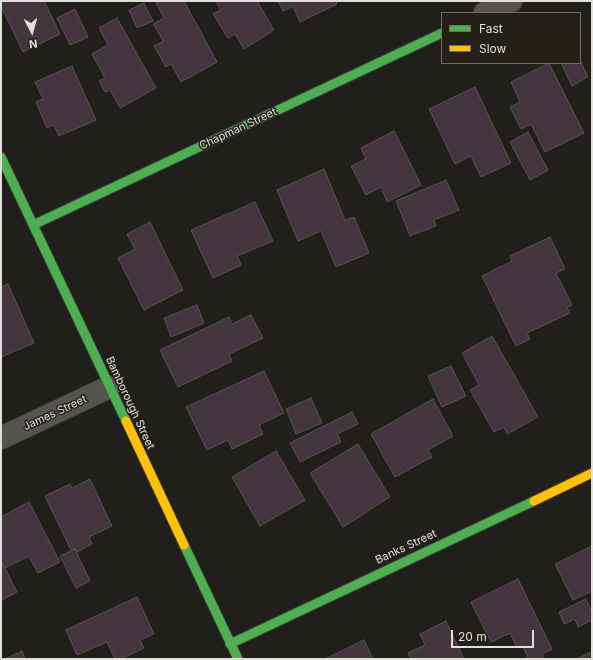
<!DOCTYPE html>
<style>
body{margin:0}
#map{position:relative;width:593px;height:660px;overflow:hidden;background:#211f1b;font-family:Inter,sans-serif}
canvas{display:block}
.frame{position:absolute;inset:0;border:2px solid #e1dfda;pointer-events:none}
.legend{position:absolute;left:441px;top:12px;width:140px;height:52px;box-sizing:border-box;background:#242018;border:1px solid #706c66;margin:0;padding:5px 7px;list-style:none;font-size:12px;color:#e1dfda}
.legend li{display:flex;align-items:center;gap:8px;height:20px}
.legend b{width:20px;border:1px solid #706c66}
.north{position:absolute;left:12px;top:12px;width:40px;height:40px;-webkit-text-stroke:3px #242018;paint-order:stroke;rotate:174deg;font-size:11px;font-weight:700;line-height:16px;text-align:center;color:#e1dfda}
.north::after{content:'';display:block;margin:auto;width:14px;height:18px;background:#e1dfda;clip-path:polygon(50% 0,100% 100%,50% 72%,0 100%)}
.scale{position:absolute;left:451px;top:630px;width:83px;height:18px;box-sizing:border-box;border:2px solid #e1dfda;border-top:0;padding-left:5px;font-size:12px;line-height:14px;white-space:nowrap;color:#e1dfda;-webkit-text-stroke:3px #242018;paint-order:stroke}
</style>
<div id="map">
<canvas width="593" height="660"></canvas>
<div class="frame"></div>
<ul class="legend">
<li><b style="height:5px;background:#4caf50"></b>Fast</li>
<li><b style="height:5px;background:#ffc107"></b>Slow</li>
</ul>
<div class="north">N</div>
<div class="scale">20 m</div>
</div>
<script>
const ctx = document.querySelector('canvas').getContext('2d');
ctx.lineJoin = 'round';
function fill(path, color) { ctx.fillStyle = color; ctx.fill(path, 'evenodd'); }
const poly = rows => new Path2D(rows.map(r => 'M' + r).join(''));
function stroke(path, color, width, dash) { ctx.strokeStyle = color; ctx.lineWidth = width; ctx.lineCap = dash ? 'butt' : 'round'; ctx.setLineDash(dash || []); ctx.stroke(path); }
function drawText(font, color, halo, rows, align = 'center') {
  ctx.font = font + ' Inter,sans-serif'; ctx.lineWidth = 3; ctx.setLineDash([]); ctx.textBaseline = 'middle'; ctx.strokeStyle = halo; ctx.fillStyle = color; for (const [text, x, y, turn = 0] of rows) {
    ctx.save(); ctx.translate(x, y); ctx.rotate((+turn || 0) * Math.PI / 180); ctx.textAlign = isNaN(turn) ? turn : align; if (halo) ctx.strokeText(text, 0, 0); ctx.fillText(text, 0, 0); ctx.restore();
  }
}
const building = poly([
 [1,1,44,1,60,34,23,52,1,6,1,1],
 [161,1,184,1,217,62,181,82,171,64,166,67,154,46,163,41,153,24,164,18,156,3,161,1],
 [216,1,257,1,274,30,244,49,235,34,228,38,213,14,221,10,216,1],
 [278,1,336,1,337,4,300,22,293,6,283,11,278,1],
 [144,3,153,21,137,28,129,10,144,3],
 [75,9,88,37,70,45,57,18,75,9],
 [117,18,156,88,120,108,110,90,105,92,99,81,105,78,92,54,108,45,99,28,117,18],
 [580,60,588,77,572,86,561,63,580,63,580,60],
 [549,63,584,133,545,152,531,124,521,129,510,107,520,102,511,82,549,63],
 [72,66,96,120,59,136,54,125,47,128,36,102,43,99,35,82,72,66],
 [475,87,511,163,481,177,471,156,455,164,429,109,475,87],
 [394,131,421,185,387,202,381,187,366,195,351,166,366,159,361,148,394,131],
 [528,132,548,170,530,180,510,142,528,132],
 [324,169,345,220,354,217,369,253,336,267,321,231,298,241,277,190,324,169],
 [446,180,459,210,434,220,436,226,410,236,396,201,446,180],
 [255,202,273,241,237,256,241,265,213,278,191,230,255,202],
 [150,222,183,290,144,310,118,258,135,249,127,234,150,222],
 [550,237,565,269,556,273,572,305,567,307,570,313,527,333,530,339,516,346,482,276,512,261,510,256,550,237],
 [8,284,34,343,1,357,1,287,8,284],
 [197,305,204,323,171,337,164,318,197,305],
 [251,315,263,338,229,354,232,361,178,387,160,350,229,317,232,324,251,315],
 [492,336,538,417,507,434,504,427,494,432,470,390,479,385,462,353,492,336],
 [451,366,466,396,442,407,428,376,451,366],
 [264,371,284,413,259,425,263,434,232,449,228,440,207,450,186,407,264,371],
 [311,398,322,423,296,434,286,409,311,398],
 [433,399,453,436,428,450,432,457,395,477,371,434,433,399],
 [352,412,358,424,337,434,341,442,300,462,290,443,352,412],
 [358,444,390,497,343,527,310,473,358,444],
 [276,451,305,500,260,526,232,477,276,451],
 [90,479,112,526,89,537,92,544,77,552,75,549,71,550,45,496,70,484,72,488,90,479],
 [29,502,60,562,38,573,29,556,5,568,1,561,1,517,29,502],
 [592,546,592,591,573,600,555,564,592,546],
 [75,549,90,581,76,588,60,556,75,549],
 [1,561,17,592,2,600,1,599,1,561],
 [518,579,552,649,542,654,544,659,524,659,528,657,522,645,517,648,510,633,491,642,471,602,518,579],
 [137,597,154,634,140,640,144,648,121,659,115,659,107,642,77,655,66,630,137,597],
 [586,599,592,613,592,620,578,627,575,619,564,624,559,612,586,599],
 [446,621,464,659,411,659,408,653,425,645,420,634,446,621],
 [364,640,373,659,325,659,364,640],
 [22,651,25,659,5,659,22,651],
 [591,652,592,659,577,659,591,652]
]);
fill(building, '#44353f');
stroke(building, '#575454', 1);
const street = poly([
 [485,13,511,1],
 [1,438,109,387]
]);
const fast = poly([
 [1,157,126,421],
 [33,225,442,33],
 [184,545,238,659],
 [230,644,534,501]
]);
const slow = poly([
 [126,421,184,545],
 [534,501,592,473]
]);
stroke(street, '#3d3c38', 24);
stroke(fast, '#3d3c38', 11);
stroke(slow, '#3d3c38', 11);
stroke(street, '#56544f', 22);
stroke(fast, '#4caf50', 9);
stroke(slow, '#ffc107', 9);
drawText('11px', '#e1dfda', '#242018', [
 ["Chapman Street",238,129,-25],
 ["Bamborough Street",130,403,65],
 ["James Street",55,413,-25],
 ["Banks Street",406,547,-25]
]);
</script>
